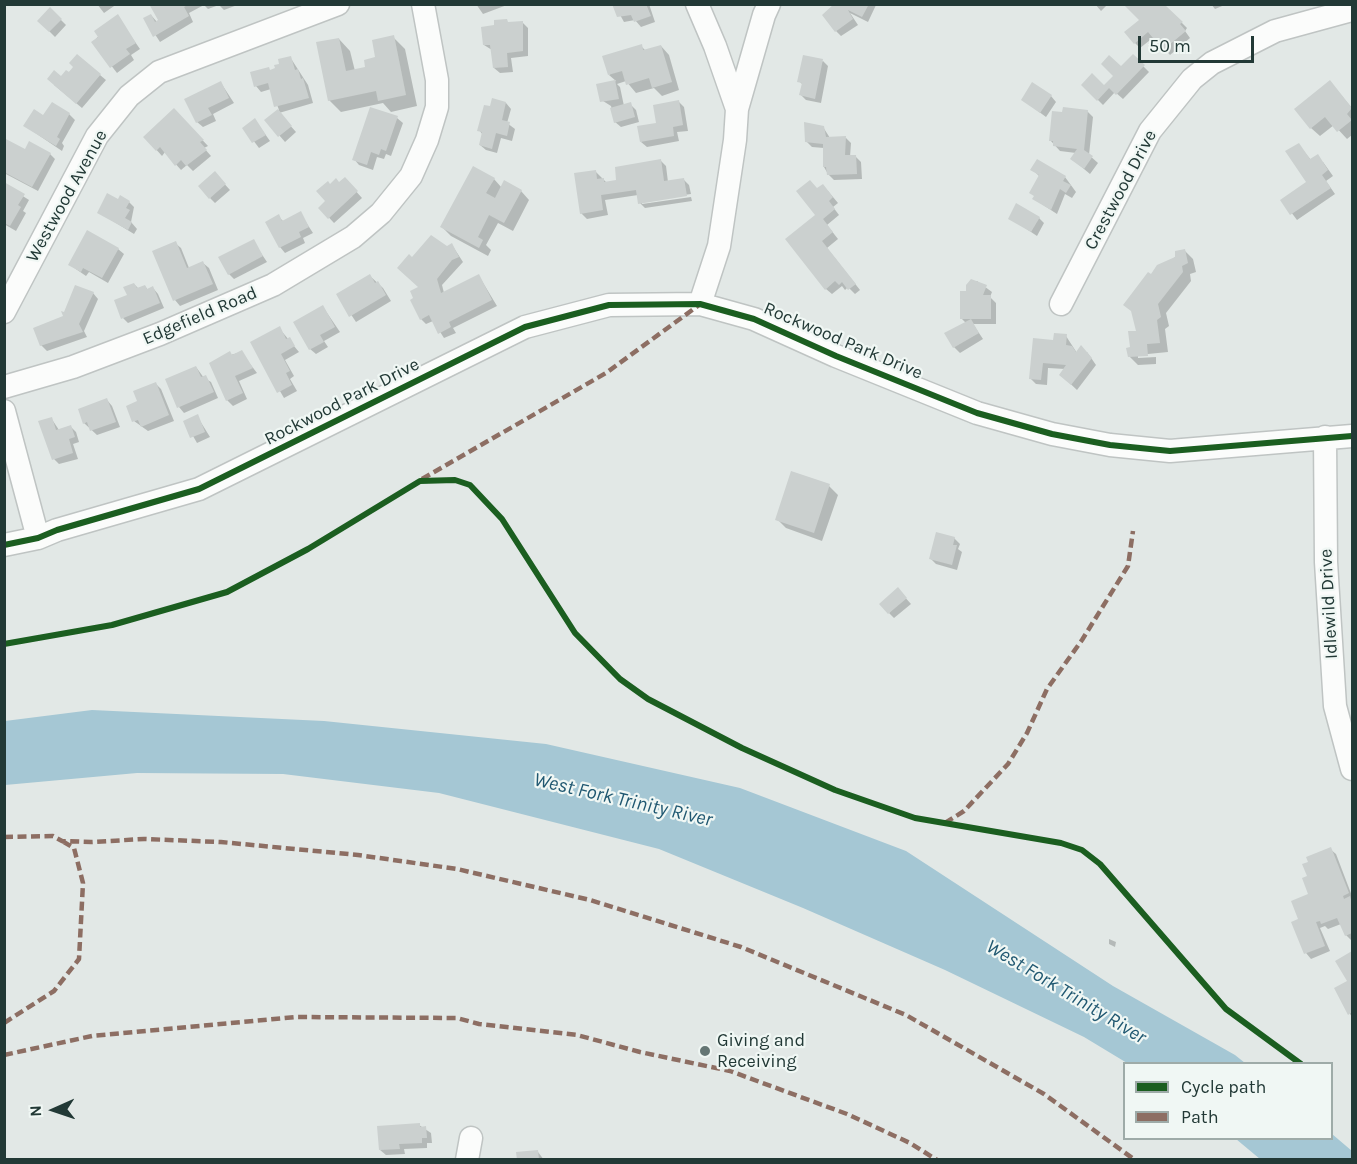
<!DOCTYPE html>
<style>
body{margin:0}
#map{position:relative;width:1357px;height:1164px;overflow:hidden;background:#e2e8e6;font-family:Karla,sans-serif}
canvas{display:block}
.frame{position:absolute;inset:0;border:6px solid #223936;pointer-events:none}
.legend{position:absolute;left:1123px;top:1062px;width:210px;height:78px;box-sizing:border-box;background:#f0f7f4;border:2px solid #9eaba8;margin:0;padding:8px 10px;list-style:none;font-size:18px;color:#223936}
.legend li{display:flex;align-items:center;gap:12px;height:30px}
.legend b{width:30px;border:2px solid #9eaba8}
.north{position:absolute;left:24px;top:1080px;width:60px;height:60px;-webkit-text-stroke:4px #f0f7f4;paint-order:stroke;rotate:267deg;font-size:16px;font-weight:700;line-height:24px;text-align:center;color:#223936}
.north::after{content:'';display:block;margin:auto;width:21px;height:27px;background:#223936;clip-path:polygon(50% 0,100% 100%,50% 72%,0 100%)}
.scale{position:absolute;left:1138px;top:36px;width:116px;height:27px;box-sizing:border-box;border:3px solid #223936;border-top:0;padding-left:8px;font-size:18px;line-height:21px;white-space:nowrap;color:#223936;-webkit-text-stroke:4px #f0f7f4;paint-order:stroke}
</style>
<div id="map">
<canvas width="1357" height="1164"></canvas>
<div class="frame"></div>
<ul class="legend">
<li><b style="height:8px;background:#1b5e20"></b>Cycle path</li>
<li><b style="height:8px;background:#8d6e63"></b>Path</li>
</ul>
<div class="north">N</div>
<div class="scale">50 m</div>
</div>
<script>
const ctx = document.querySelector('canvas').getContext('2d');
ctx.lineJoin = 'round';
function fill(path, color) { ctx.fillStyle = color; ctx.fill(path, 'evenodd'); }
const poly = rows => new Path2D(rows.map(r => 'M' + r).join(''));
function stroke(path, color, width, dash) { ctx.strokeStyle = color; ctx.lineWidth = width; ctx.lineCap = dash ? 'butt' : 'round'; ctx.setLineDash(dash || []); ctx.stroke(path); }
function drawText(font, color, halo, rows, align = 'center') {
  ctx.font = font + ' Karla,sans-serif'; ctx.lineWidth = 4.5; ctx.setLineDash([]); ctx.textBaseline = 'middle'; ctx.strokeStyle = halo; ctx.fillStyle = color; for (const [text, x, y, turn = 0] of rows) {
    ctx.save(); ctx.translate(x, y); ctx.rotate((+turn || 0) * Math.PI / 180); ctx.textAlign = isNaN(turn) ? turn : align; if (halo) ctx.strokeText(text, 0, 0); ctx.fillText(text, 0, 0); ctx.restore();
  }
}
fill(poly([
 [92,710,324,721,546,744,740,788,906,851,1113,986,1235,1055,1245,1063,1127,1063,1084,1037,945,970,803,908,659,849,439,793,283,774,137,773,5,785,5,721],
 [1332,1134,1352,1151,1352,1159,1260,1159,1236,1139,1332,1138]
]), '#a5c7d4');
fill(poly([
 [97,4,117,4,104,13],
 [151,4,240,4,224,10,219,5,208,9,204,5,189,13,193,22,160,42,145,19,151,15,157,22,160,21],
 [476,4,507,4,507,5,483,14],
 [614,4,649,4,655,22,641,27,635,20,624,22],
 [835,4,875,4,876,5,868,22,850,13,858,25,841,36,836,31],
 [1095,4,1108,4,1101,11],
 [1126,4,1163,4,1187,28,1185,31,1190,38,1170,55,1154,37,1140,48,1135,43,1141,20],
 [1211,4,1227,4,1215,9],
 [50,9,66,25,55,37,39,21],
 [117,16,140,49,131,55,134,60,117,73,93,42],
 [522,22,528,28,528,56,511,58,513,72,500,73,494,68,492,50,484,45],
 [393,37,405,49,417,106,391,112,383,103,341,112,329,100,339,39,350,51,355,71,367,68],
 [641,46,646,51,661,46,669,55,679,90,662,96,654,88,636,93,626,81,617,84,620,87,624,106,630,104,636,110,639,122,621,127,615,122,611,106,603,101,598,85,616,81,609,75],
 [1133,56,1149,72,1123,99,1115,92,1103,105,1083,85,1105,87],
 [290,57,308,85,313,103,279,113,296,132,285,142,267,121,279,110,271,89,261,92,256,86],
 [823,61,828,66,821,103,806,100,801,95,803,85,799,81],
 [75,67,100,75,106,80,82,108,54,85],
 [1330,82,1352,108,1352,135,1347,139,1334,125,1320,136,1311,128],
 [221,83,234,103,213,114,216,121,203,127,197,122],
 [1051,96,1056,102,1046,117,1023,100],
 [678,101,684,107,688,131,677,132,679,141,647,147,641,142],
 [506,103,511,109,507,123,515,129,512,141,501,138,497,153,486,150,480,145,483,135,479,130,491,108],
 [174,110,208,146,204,148,211,156,193,171,187,165,181,170,165,152,162,156,145,137],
 [1087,111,1093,117,1089,155,1098,163,1090,174,1072,159,1076,153,1060,151,1050,140],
 [69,114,75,120,62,143,64,146,62,151,25,126],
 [397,118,403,123,391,156,386,154,384,159,377,157,373,170,359,165,354,159],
 [255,120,270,141,259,148,244,128],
 [823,127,830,138,846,138,851,143,850,157,855,156,861,162,862,179,834,180,828,174,824,167,824,148,812,147,806,141],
 [4,142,25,151,50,154,55,159,38,191,4,173],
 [1298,144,1311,160,1323,162,1333,176,1326,181,1335,194,1297,220,1282,200,1308,183],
 [661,161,666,166,668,182,684,180,689,185,691,194,642,201,642,204,691,197,692,201,645,208,640,203,638,195,605,200,608,215,587,219,581,213,595,171,607,183,618,181],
 [1032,169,1065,177,1076,192,1072,198,1065,194,1057,214,1034,199,1040,177],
 [220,179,230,190,215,203,210,198],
 [345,179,362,198,334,223,320,208,327,201,330,186,340,184],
 [494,179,502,188,521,191,529,200,513,231,498,223,486,245,491,250,488,256,451,236,442,227],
 [4,184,29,200,23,211,26,213,16,231,4,224],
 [817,190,828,191,838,203,833,207,839,215,827,225,838,239,827,248,860,290,855,294,848,287,845,290,842,286,832,294,826,289,817,216],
 [119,201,129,202,134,207,131,222,137,229,134,234,98,212],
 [300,213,313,233,303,238,305,243,285,253,280,247,278,216,284,222],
 [1010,218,1039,218,1044,223,1037,236],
 [253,241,267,262,234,279,229,274],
 [175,243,181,248,189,268,203,263,209,268,218,290,180,306,175,300],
 [452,245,463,262,442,285,444,293,479,276,497,306,453,328,456,333,444,338,433,321,426,324,421,319,420,288,412,259],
 [118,249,124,254,108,283,89,272,86,276,70,265],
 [1184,250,1193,259,1196,272,1190,274,1191,281,1166,313,1169,326,1165,329,1168,352,1138,355,1138,358,1156,357,1156,364,1138,365,1129,356,1138,332,1151,276],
 [370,276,383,288,391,301,356,322,338,295],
 [972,281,977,281,992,292,990,297,996,303,996,324,973,324,983,339,960,353,954,347,966,323,961,318],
 [134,284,139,289,145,286,148,290,153,288,158,294,164,308,128,323,123,318],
 [93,293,98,299,84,331,87,337,47,351,41,345,65,317],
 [323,307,340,332,324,341,328,347,316,354,310,349],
 [279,328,299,352,285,360,294,376,290,379,297,391,284,398,252,343],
 [1066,336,1077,353,1087,352,1096,365,1077,390,1061,375,1065,369,1048,368,1047,385,1036,384,1030,378,1055,341],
 [241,352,257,373,239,381,247,399,233,406,227,400,220,358],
 [196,367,204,378,211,382,218,398,184,413,179,407],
 [155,383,161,389,174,421,148,431,134,421,139,402],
 [107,400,112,406,120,427,97,435,84,423],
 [197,416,210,437,197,443,185,422],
 [51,418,59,430,71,427,76,432,79,442,73,444,78,459,59,464,54,459],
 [829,486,838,495,822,541,786,528,777,519],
 [954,538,960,544,958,549,962,552,957,570,936,564,930,558],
 [903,595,911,604,894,618,889,613],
 [1330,849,1336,854,1352,896,1352,941,1346,935,1341,924,1328,929,1325,926,1320,928,1330,951,1311,959,1306,953,1300,920,1310,895,1309,877],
 [1109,939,1116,942,1115,947,1109,944],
 [1352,953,1352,1017,1350,1014,1349,981,1337,961],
 [419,1125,431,1133,432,1143,427,1143,427,1148,404,1149,405,1154,386,1155,380,1150],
 [538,1152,544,1160,518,1160]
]), '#0003');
fill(poly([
 [149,4,189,4,184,7,189,16,153,37,143,18,151,14,155,22,158,20],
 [612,4,646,4,651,16,634,22,631,15,617,17],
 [834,4,869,4,862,17,848,10,853,19,835,32,822,15],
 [1124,5,1165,5,1183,22,1180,24,1186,31,1163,50,1148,32,1134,44,1124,32,1139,20],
 [50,7,62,19,49,32,37,21],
 [118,14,136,43,126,49,130,54,110,68,91,42,98,37,94,31],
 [507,19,508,22,523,21,523,51,507,53,508,67,493,68,490,45,483,45,481,27,494,25,494,20],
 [394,35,406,95,378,101,376,91,328,101,316,42,339,38,346,71,365,67,364,60,375,57,372,40],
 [642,44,643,50,661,45,672,82,652,88,649,78,626,85,622,71,608,75,602,56],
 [77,54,101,74,76,104,47,79,54,70,61,76,66,70,69,72,73,67,69,63],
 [1133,54,1145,65,1116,95,1109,88,1097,101,1081,85,1092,73,1104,85,1113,76,1101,64,1109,55,1121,66],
 [803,55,823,59,815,99,799,95,802,83,797,82],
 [291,56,295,70,298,69,301,79,303,78,309,98,274,107,268,83,254,87,250,72,269,67,270,70,275,68,274,65,279,64,278,59],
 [615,80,619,99,600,102,596,84],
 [1330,80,1352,108,1347,114,1352,120,1337,132,1325,117,1310,129,1294,109],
 [221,81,229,98,208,108,212,115,196,123,184,99],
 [1032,82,1052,95,1040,113,1021,100],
 [492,98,506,102,502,120,510,122,507,136,496,133,492,149,479,145,482,132,477,131,484,105,490,106],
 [679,100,683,125,673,127,674,136,640,142,637,126,656,123,653,105],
 [52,102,70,113,57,137,60,139,56,146,23,126,34,109,43,115],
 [631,102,635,117,614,123,610,108],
 [370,107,398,116,386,151,381,149,379,155,371,152,367,165,352,160],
 [1063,107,1088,110,1084,150,1093,156,1084,169,1070,159,1077,149,1053,146,1053,141,1049,141,1052,111,1062,112],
 [174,108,204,140,200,142,207,150,186,166,181,160,175,166,160,147,156,151,143,137],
 [278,109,292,126,278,137,264,120],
 [255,118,266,135,252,143,242,128],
 [804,122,824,126,826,137,846,136,845,155,856,155,857,174,827,175,826,167,823,167,823,144,805,142],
 [4,138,25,149,29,141,51,153,32,187,4,172],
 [1299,143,1310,159,1318,154,1328,170,1322,175,1331,188,1290,215,1280,200,1306,182,1285,151],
 [661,159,664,181,684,178,687,196,638,204,636,190,601,195,603,210,580,214,574,173,596,170,597,179,604,178,604,182,616,180,615,167],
 [1037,159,1066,176,1063,181,1071,185,1066,193,1060,189,1051,210,1032,199,1034,196,1029,193,1039,175,1030,170],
 [473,166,495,178,486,193,495,198,504,180,522,190,504,223,489,215,478,237,483,240,479,248,440,227],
 [215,171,226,184,209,199,198,186],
 [345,177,358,191,328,219,318,208,325,201,316,191,328,181,330,184,336,178,339,182],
 [810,180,817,188,823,184,833,197,829,201,835,209,823,219,833,232,822,241,856,284,848,290,842,282,839,285,835,281,825,290,785,239,815,215,796,191],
 [4,182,25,194,18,205,21,207,10,226,4,223],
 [107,193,118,199,120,195,130,201,126,208,130,210,125,218,132,222,128,230,97,213],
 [1016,203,1040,217,1031,232,1008,219],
 [301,211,309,227,299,232,301,237,279,248,265,222,279,214,282,221],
 [87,230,119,248,102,278,83,268,81,272,68,265],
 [431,235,447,246,452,243,459,257,452,260,437,279,441,293,479,274,492,300,449,322,451,327,438,334,429,315,420,320,410,300,413,298,410,291,418,287,397,268,409,254,412,257],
 [254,239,263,256,228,275,218,257],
 [176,241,187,268,203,261,213,284,173,301,152,251],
 [1185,249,1188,263,1182,266,1183,272,1158,304,1161,317,1157,320,1160,343,1147,344,1148,356,1128,357,1126,348,1130,347,1128,331,1136,331,1131,311,1123,305,1148,272,1151,274,1157,265,1175,257,1175,251],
 [370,274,375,283,378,281,386,295,349,317,336,294],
 [971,279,987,285,983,295,991,295,991,319,960,319,960,291,966,291,966,285],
 [134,283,137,288,145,285,147,289,153,286,160,303,121,319,114,300,127,295,123,287],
 [75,285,94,292,79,324,83,332,40,346,33,328,63,316,61,311,64,312],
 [323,305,335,327,320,335,324,342,309,350,293,322],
 [971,319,979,333,953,348,944,333],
 [280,326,286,339,290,337,295,346,281,354,290,371,286,373,292,385,277,393,250,342],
 [1054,333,1067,334,1066,345,1072,346,1076,352,1081,345,1092,358,1071,385,1059,375,1066,365,1043,363,1041,380,1029,379,1033,338,1053,340],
 [242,350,253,368,235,376,243,393,226,401,209,363,230,351,232,355],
 [196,366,201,377,206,375,214,392,177,408,165,379],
 [156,382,169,415,141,427,138,420,132,422,126,406,137,401,133,391],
 [107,398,116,422,90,431,87,422,83,424,78,409],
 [198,414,205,432,190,438,183,421],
 [52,417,56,430,71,425,75,437,69,439,73,453,52,460,38,421],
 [791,471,830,484,814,533,775,520],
 [936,532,955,537,953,545,957,545,952,565,929,559],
 [898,587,907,598,888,614,879,604],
 [1331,847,1349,893,1343,896,1344,899,1350,896,1352,903,1352,933,1345,936,1337,918,1321,924,1320,921,1316,922,1325,946,1304,954,1291,922,1298,919,1291,901,1308,894,1302,878,1307,876,1302,864,1308,862,1306,857],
 [1352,951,1352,1012,1348,1015,1334,988,1347,981,1335,961],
 [420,1123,420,1127,426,1126,427,1138,422,1138,422,1143,399,1144,400,1149,379,1150,377,1126],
 [538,1150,539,1160,517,1160,516,1152]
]), '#cbd0cf');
const minor = poly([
 [697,4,715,46,737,109,735,140,719,246,700,304],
 [737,109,764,15,769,4],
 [1061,304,1150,131,1192,79,1212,63,1275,31,1352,10],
 [4,312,97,136,129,96,159,72,338,4],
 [4,387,73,367,160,334,273,285,353,237,381,213,411,176,427,140,437,107,437,80,423,4],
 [4,411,38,538],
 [1325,437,1326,562,1335,706,1352,769],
 [4,545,38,538,57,530,199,489,525,327,609,305,700,304,754,319,836,356,977,413,1052,434,1110,445,1170,451,1352,436],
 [467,1160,471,1138]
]);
stroke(minor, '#bfc4c3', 25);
stroke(minor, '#fbfcfb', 22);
stroke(poly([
 [422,479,606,373,699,305],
 [945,823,964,811,1008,764,1027,733,1047,689,1082,640,1128,566,1133,531],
 [4,837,53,836,62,841,91,842,144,839,221,842,358,855,457,869,590,900,741,947,906,1015,1044,1094,1135,1160],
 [4,1023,54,991,79,959,83,883,74,848,62,841],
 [4,1055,92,1036,296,1017,457,1018,479,1024,577,1035,640,1052,730,1071,847,1114,910,1143,937,1160]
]), '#8d6e63', 4.5, [9, 4.5]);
stroke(poly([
 [4,545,38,538,57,530,199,489,525,327,609,305,700,304,754,319,836,356,977,413,1052,434,1110,445,1170,451,1352,436],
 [4,644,112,625,227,592,308,549,420,481,455,480,470,485,502,519,575,633,620,679,648,699,742,748,835,790,915,818,1061,843,1082,850,1100,864,1226,1009,1301,1064]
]), '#1b5e20', 6);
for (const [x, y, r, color] of [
 [705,1051,6,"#657674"]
]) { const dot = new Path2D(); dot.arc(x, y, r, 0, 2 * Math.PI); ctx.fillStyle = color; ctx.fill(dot); stroke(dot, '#f0f7f4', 2); }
drawText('18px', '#223936', '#f0f7f4', [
 ["Crestwood Drive",1121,190,-62],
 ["Westwood Avenue",67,196,-61],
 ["Edgefield Road",200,316,-23],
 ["Rockwood Park Drive",843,341,23],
 ["Rockwood Park Drive",342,402,-27],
 ["Idlewild Drive",1329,604,-93]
]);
drawText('18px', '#223936', '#f0f7f4', [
 ["Giving and",717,1041],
 ["Receiving",717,1062]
], 'left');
drawText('italic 20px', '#205871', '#f0f7f4', [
 ["West Fork Trinity River",623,800,13],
 ["West Fork Trinity River",1066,992,31]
]);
</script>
